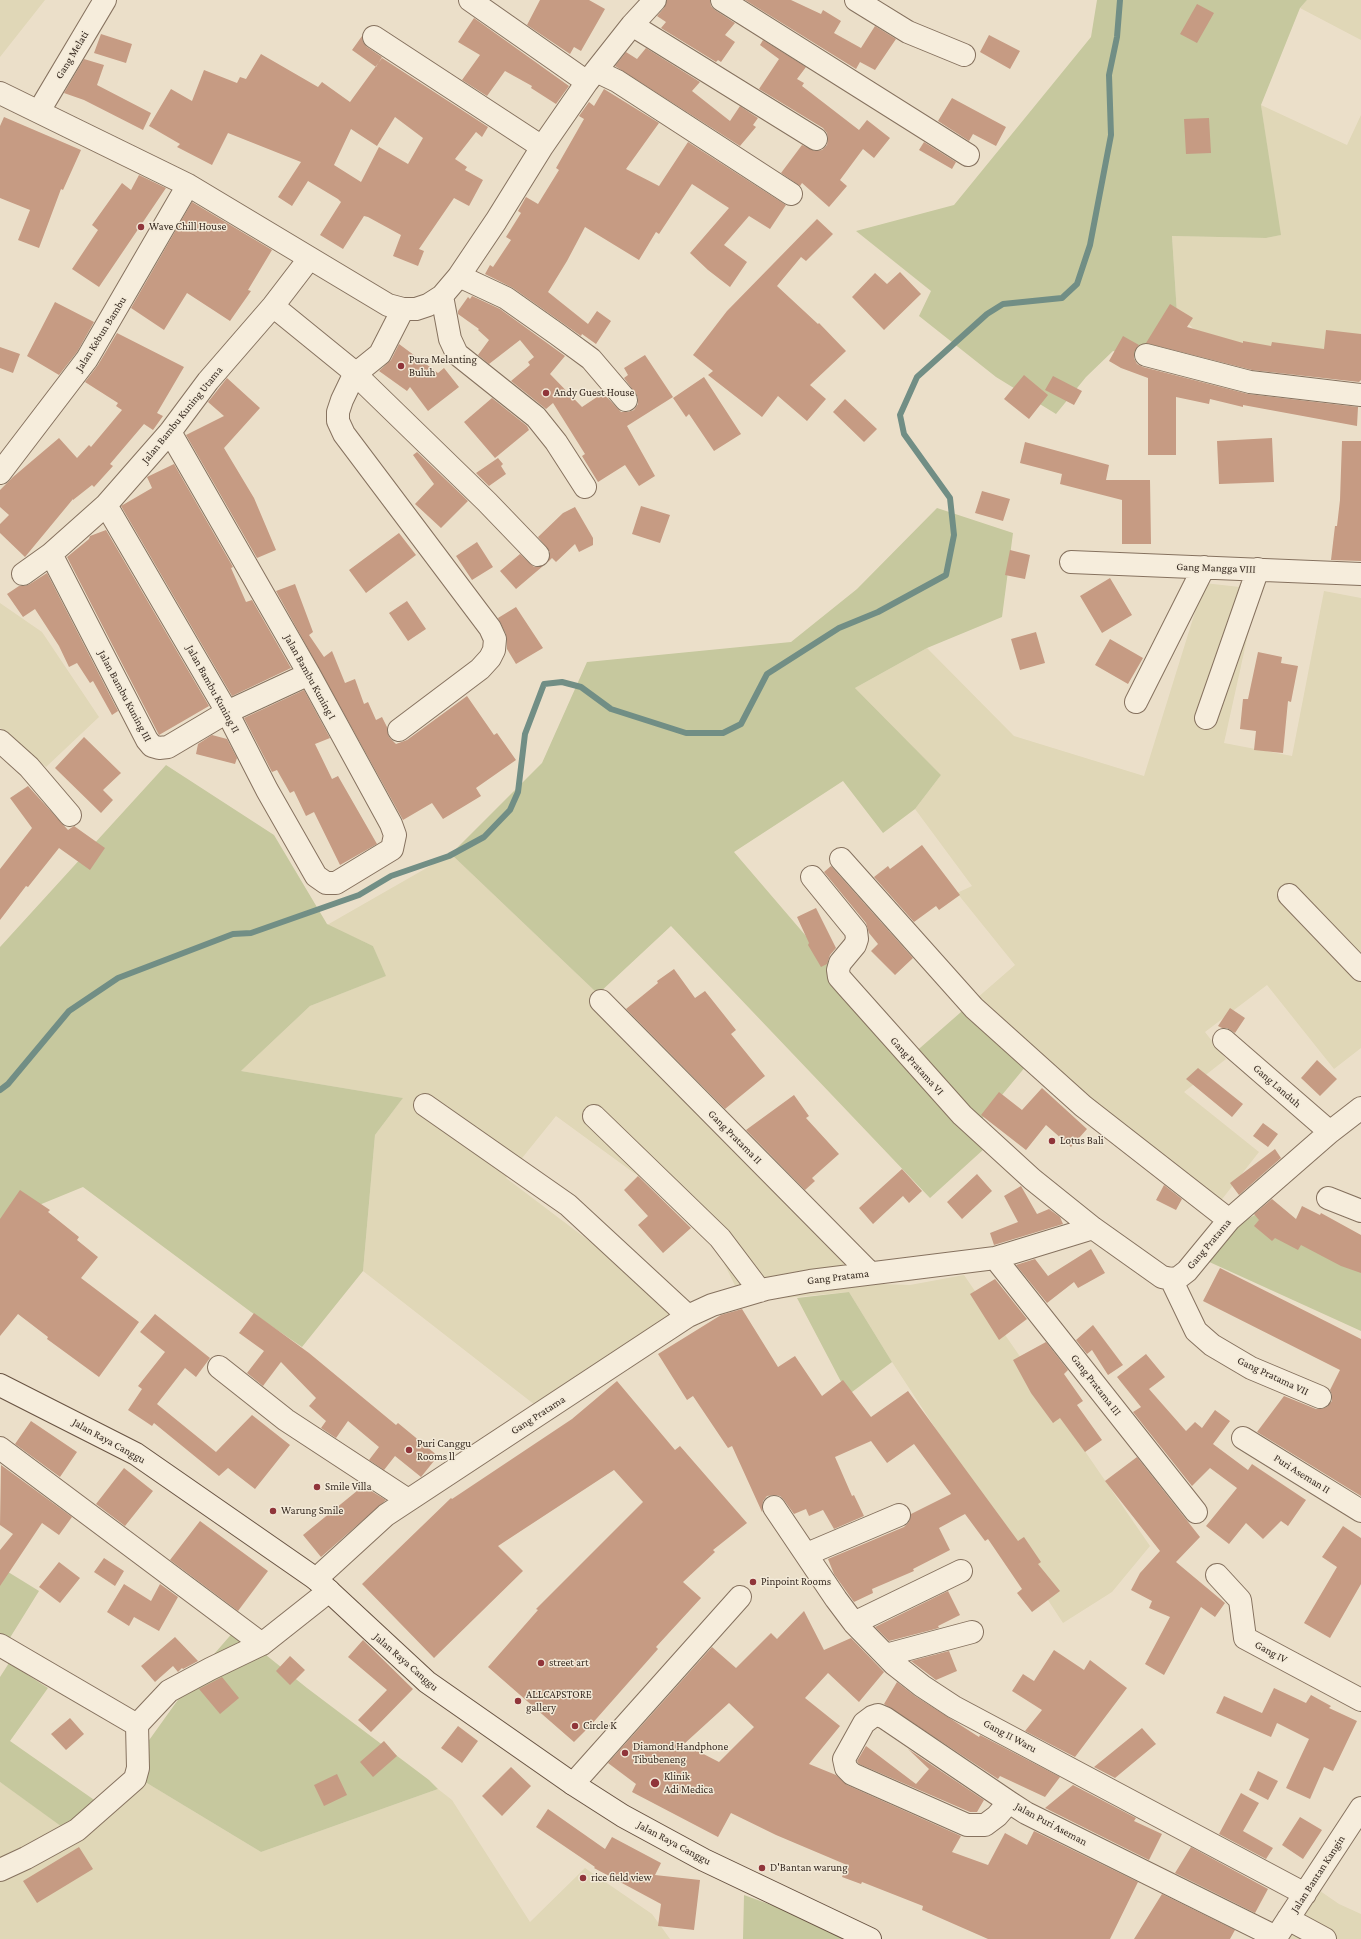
<!DOCTYPE html>
<style>
body{margin:0}
canvas{display:block;background:#ebdfc9}
</style>
<canvas width="1361" height="1939"></canvas>
<script>
const ctx = document.querySelector('canvas').getContext('2d');
ctx.lineJoin = 'round';
function fill(path, color) { ctx.fillStyle = color; ctx.fill(path, 'evenodd'); }
const poly = rows => new Path2D(rows.map(r => 'M' + r).join(''));
function stroke(path, color, width, dash) { ctx.strokeStyle = color; ctx.lineWidth = width; ctx.lineCap = dash ? 'butt' : 'round'; ctx.setLineDash(dash || []); ctx.stroke(path); }
function drawText(font, color, halo, rows, align = 'center') {
  ctx.font = font + ' "Crimson Pro",serif'; ctx.lineWidth = 3; ctx.setLineDash([]); ctx.textBaseline = 'middle'; ctx.strokeStyle = halo; ctx.fillStyle = color; for (const [text, x, y, turn = 0] of rows) {
    ctx.save(); ctx.translate(x, y); ctx.rotate((+turn || 0) * Math.PI / 180); ctx.textAlign = isNaN(turn) ? turn : align; if (halo) ctx.strokeText(text, 0, 0); ctx.fillText(text, 0, 0); ctx.restore();
  }
}
fill(poly([
 [0,0,45,0,0,57],
 [1307,0,1361,0,1361,40,1300,8],
 [1261,105,1347,145,1361,115,1361,345,1307,363,1214,347,1177,314,1172,236,1266,238,1280,235],
 [1204,583,1258,589,1224,743,1292,756,1324,591,1361,598,1361,1048,1334,1069,1267,985,1205,1032,1226,1059,1184,1092,1259,1152,1212,1212,969,1005,1015,965,957,893,972,886,915,809,941,775,855,688,927,648,1014,736,1144,776],
 [0,603,42,632,99,717,46,767,0,728],
 [451,854,598,994,857,1266,881,1284,910,1285,964,1275,1150,1546,1112,1592,1063,1623,892,1362,849,1292,743,1302,701,1216,634,1173,556,1116,506,1178,621,1265,690,1326,535,1405,363,1271,375,1135,403,1098,241,1071,310,1006,385,976,373,946,327,925],
 [127,1771,261,1852,438,1789,452,1800,530,1922,585,1868,652,1914,670,1939,0,1939,0,1782,76,1836],
 [1310,1884,1339,1904,1361,1914,1361,1939,1277,1939]
]), '#e0d7b7');
fill(poly([
 [1097,0,1307,0,1300,8,1261,105,1281,235,1266,238,1172,236,1177,314,1150,359,1113,351,1086,377,1056,414,996,377,919,316,931,291,856,231,954,205,1091,37],
 [937,508,1013,533,1002,617,927,648,855,688,941,775,915,809,883,833,843,781,734,852,830,964,904,1062,969,1005,1026,1066,968,1136,984,1149,930,1198,671,926,598,994,451,854,542,763,587,662,791,642,857,589],
 [166,765,274,835,327,924,373,946,386,976,310,1006,241,1071,403,1098,375,1135,363,1271,302,1347,251,1312,83,1187,0,1221,0,947],
 [1260,1212,1361,1266,1361,1331,1205,1260,1232,1228],
 [849,1292,892,1362,848,1395,797,1298],
 [0,1567,39,1591,3,1649,0,1647],
 [235,1630,307,1688,429,1780,438,1789,261,1852,127,1771,195,1676],
 [9,1663,48,1688,10,1741,100,1804,76,1837,0,1782,0,1677],
 [744,1895,864,1939,743,1939]
]), '#c6c89e');
stroke(poly([
 [0,1090,8,1084,69,1011,118,978,233,934,251,933,359,895,391,876,449,856,484,837,510,810,518,792,525,734,544,684,562,682,581,687,611,709,686,733,723,733,741,724,767,674,839,628,878,612,946,575,954,535,950,498,904,434,900,415,917,377,987,314,1003,304,1062,298,1077,284,1090,245,1111,135,1109,75,1117,37,1120,0]
]), '#718e85', 6);
fill(poly([
 [540,0,589,0,605,9,581,51,574,47,570,54,527,25],
 [667,0,710,0,711,6,715,10,735,23,725,35,735,42,721,62,718,60,716,62,661,28,666,22,657,16,664,8],
 [745,0,791,0,821,14,823,10,841,21,834,33,861,48,875,26,896,39,875,70,860,62,856,69],
 [1197,4,1214,13,1197,43,1180,34],
 [474,18,569,86,556,104,531,88,532,86,505,71,487,96,462,80,480,55,458,42],
 [101,34,132,44,126,63,94,53],
 [989,35,1020,51,1010,69,980,52],
 [362,36,363,42,367,47,382,57,376,67,352,50],
 [763,40,806,67,797,79,804,83,802,86,859,130,867,120,890,138,874,158,863,149,840,180,847,186,829,207,802,183,800,186,781,173,802,145,815,151,822,150,827,145,828,139,827,133,823,128,759,89,779,59,760,45],
 [646,48,700,82,692,91,730,121,740,106,758,118,753,125,756,127,740,146,615,66,626,52,637,59],
 [261,54,318,87,322,82,350,102,382,58,488,127,482,137,476,132,455,159,467,167,465,170,483,180,469,206,454,198,419,249,424,251,418,266,393,256,401,235,368,217,364,216,343,249,320,235,341,202,338,199,308,181,292,206,278,197,301,162,228,133,212,165,177,147,180,144,149,126,171,89,192,101,204,70,237,83,240,77,246,79],
 [395,117,423,138,408,164,379,147,361,182,334,165,351,129,377,146],
 [84,59,104,65,97,85,151,113,143,130,84,100,64,93],
 [604,89,659,123,626,169,659,186,688,142,786,205,770,229,749,216,724,245,747,262,730,287,708,270,690,253,729,208,692,184,659,234,656,232,639,260,585,227,567,261,548,292,588,324,597,311,611,321,596,344,582,334,581,336,513,288,485,274,490,265,493,267,511,240,506,237,521,213,518,211,526,197,538,204,559,170,556,168,584,119,579,116,589,102,594,106],
 [952,98,1006,127,996,146,973,134,969,141,938,121],
 [4,117,81,150,63,190,61,189,39,248,18,240,30,210,0,198,0,126],
 [1209,118,1211,153,1186,154,1184,119],
 [924,142,956,162,952,169,919,150],
 [139,175,166,188,99,287,72,269,98,230,92,225,122,183,131,190],
 [192,202,272,250,248,290,251,291,230,321,187,293,164,330,131,308],
 [817,219,833,234,806,261,801,257,777,286,818,324,819,323,846,351,810,385,826,399,807,421,778,396,762,417,708,375,713,371,693,355,727,311],
 [900,272,921,294,884,330,852,297,875,273,887,284],
 [472,296,500,309,565,356,550,374,582,407,603,393,621,412,628,412,634,410,638,404,638,397,624,378,628,375,624,368,645,355,673,397,627,426,655,476,639,486,625,465,598,482,582,456,585,454,553,403,546,409,511,381,530,365,528,362,534,357,520,340,489,364,478,355,489,340,478,330,479,329,458,314,458,311,468,297,470,299],
 [55,302,94,322,77,352,59,375,27,356],
 [1170,304,1193,318,1187,327,1243,343,1243,341,1271,346,1272,342,1324,349,1326,330,1361,334,1361,380,1359,382,1252,370,1146,343],
 [117,333,184,367,157,413,163,416,153,430,144,424,110,464,113,466,94,487,92,485,73,500,73,499,25,557,0,533,0,524,9,515,0,507,0,490,13,477,59,438,77,458,89,445,91,447,122,410,116,406,118,403,85,382,98,365],
 [1123,336,1139,345,1134,352,1134,358,1137,364,1143,367,1248,394,1358,407,1357,426,1243,405,1243,407,1210,399,1209,404,1176,397,1176,455,1148,455,1148,378,1121,368,1109,361],
 [399,344,438,373,444,368,459,387,428,411,410,387,407,391,379,371,391,360],
 [0,347,20,354,13,373,0,368],
 [1024,375,1048,395,1029,419,1004,399],
 [1053,376,1082,391,1074,405,1045,390],
 [704,377,741,434,714,451,689,414,686,417,673,398],
 [227,378,260,408,224,448,254,498,276,550,257,558,186,435,224,416,208,402],
 [492,398,527,426,529,430,495,458,464,422],
 [845,399,877,429,864,442,833,412],
 [1272,438,1274,482,1219,484,1217,441],
 [1342,441,1361,441,1361,561,1331,560,1335,526,1337,526,1340,500],
 [1025,442,1109,465,1106,480,1150,480,1151,544,1122,544,1122,500,1060,484,1062,474,1020,463],
 [417,452,468,501,441,528,415,504,434,484,413,455],
 [498,458,503,464,501,466,506,474,489,486,476,473],
 [174,464,233,567,231,568,246,602,252,600,291,668,232,696,121,506,152,488,147,477],
 [982,491,1010,499,1003,521,975,513],
 [641,506,670,515,660,543,632,534],
 [575,507,593,538,593,545,579,552,575,544,556,562,552,558,548,562,550,552,538,537,563,513],
 [106,530,209,706,159,735,67,557,89,539,90,536],
 [399,533,416,555,366,593,349,570],
 [477,542,493,567,472,580,456,556],
 [1010,550,1030,555,1025,579,1005,575],
 [520,554,534,567,543,566,516,589,500,571],
 [47,573,118,711,112,715,93,681,90,683,77,663,69,667,59,646,35,609,23,617,7,594,19,586,25,586,30,584],
 [1110,578,1132,615,1102,633,1080,596],
 [295,584,313,632,309,635,324,657,332,651,345,683,355,679,364,704,368,702,376,720,382,717,387,727,389,737,396,744,407,740,467,696,494,735,497,733,516,760,476,788,481,796,443,819,432,803,403,820,276,591],
 [407,601,426,629,408,641,389,613],
 [516,607,543,648,516,664,507,649,506,634,498,618],
 [1036,632,1045,663,1020,670,1011,639],
 [1110,639,1143,658,1128,684,1095,665],
 [1258,652,1282,657,1281,663,1298,666,1291,702,1288,701,1283,753,1254,750,1256,731,1240,729,1243,699,1248,699],
 [304,690,330,738,315,744,332,779,338,776,377,844,340,865,314,812,306,816,294,791,290,793,277,770,272,772,244,718],
 [212,735,227,739,237,758,235,764,196,754,198,744],
 [84,737,121,773,103,790,113,800,101,813,55,768],
 [28,786,68,830,74,826,105,848,90,870,59,848,28,887,26,886,0,920,0,869,32,828,10,798],
 [922,845,960,895,939,910,936,906,914,922,874,877,888,866,890,869],
 [831,866,913,958,895,975,871,951,878,944,869,933,866,923,824,872],
 [816,908,836,948,830,955,827,964,821,967,808,945,809,943,797,917],
 [674,969,695,998,705,991,736,1030,731,1034,765,1076,725,1109,626,1009,658,983,657,981],
 [1230,1008,1245,1018,1235,1033,1227,1028,1222,1028,1218,1026],
 [1317,1060,1337,1079,1320,1096,1301,1078],
 [1198,1068,1243,1104,1232,1117,1186,1079],
 [1042,1088,1087,1129,1071,1147,1046,1125,1026,1150,981,1115,999,1092,1022,1110],
 [794,1095,809,1116,806,1118,839,1154,812,1178,815,1181,805,1190,746,1130],
 [1263,1123,1278,1134,1268,1147,1253,1136],
 [1275,1149,1281,1158,1239,1195,1230,1183],
 [902,1169,922,1191,909,1203,903,1196,873,1224,859,1208],
 [977,1174,992,1191,962,1219,947,1202],
 [638,1176,691,1228,663,1253,638,1225,648,1216,624,1190],
 [1164,1185,1182,1199,1176,1210,1156,1200],
 [1021,1186,1037,1214,1049,1209,1060,1217,1063,1224,994,1245,990,1233,1018,1222,1004,1196],
 [20,1190,50,1210,48,1212,79,1237,77,1240,98,1257,81,1278,139,1322,99,1377,47,1339,48,1337,18,1314,0,1336,0,1219],
 [1272,1199,1296,1219,1302,1206,1320,1215,1321,1213,1361,1235,1361,1273,1341,1266,1301,1245,1298,1250,1275,1238,1272,1241,1254,1226,1259,1220,1254,1214],
 [1091,1249,1105,1273,1078,1288,1074,1282,1047,1303,1016,1265,1035,1259,1048,1276],
 [1220,1268,1361,1339,1361,1496,1257,1432,1284,1396,1316,1409,1321,1409,1327,1407,1332,1401,1332,1395,1330,1390,1340,1370,1203,1301],
 [995,1279,1027,1319,999,1340,970,1294],
 [742,1309,778,1367,795,1356,822,1396,843,1380,871,1417,908,1391,1018,1541,1024,1537,1041,1562,1038,1564,1060,1591,1032,1612,1017,1593,1022,1589,988,1539,985,1541,965,1514,939,1528,950,1550,913,1569,914,1571,872,1589,873,1593,854,1602,834,1574,828,1559,904,1527,909,1522,911,1514,951,1494,914,1444,887,1463,871,1441,835,1457,852,1496,854,1495,864,1516,834,1529,823,1510,809,1516,806,1509,794,1514,784,1500,780,1496,774,1495,767,1496,763,1501,762,1512,732,1446,728,1448,693,1396,687,1400,658,1354,721,1315],
 [254,1313,309,1353,396,1425,398,1423,438,1456,421,1477,395,1456,384,1470,369,1460,379,1447,348,1421,336,1438,321,1428,326,1421,309,1406,316,1398,281,1362,263,1386,247,1373,264,1351,239,1333],
 [155,1314,210,1358,196,1377,185,1368,157,1404,216,1452,252,1415,290,1445,255,1489,228,1468,219,1476,154,1423,152,1426,128,1410,142,1389,138,1386,165,1352,140,1332],
 [1093,1325,1123,1365,1108,1375,1092,1350,1087,1354,1076,1340],
 [1046,1342,1068,1370,1064,1374,1083,1401,1077,1405,1102,1440,1085,1452,1060,1418,1053,1423,1031,1393,1013,1360],
 [1146,1354,1165,1377,1149,1389,1186,1431,1195,1422,1202,1428,1215,1410,1230,1421,1213,1444,1248,1470,1252,1464,1306,1500,1288,1526,1281,1521,1263,1539,1246,1523,1229,1544,1206,1526,1237,1488,1210,1468,1192,1486,1133,1412,1141,1407,1117,1377],
 [617,1381,675,1450,680,1446,747,1523,713,1550,715,1552,683,1582,701,1598,656,1647,658,1649,590,1726,574,1742,488,1667,538,1610,536,1609,643,1502,614,1470,498,1546,523,1571,434,1658,362,1584,451,1498,452,1499,572,1419],
 [31,1421,77,1452,60,1477,15,1444],
 [1137,1457,1200,1537,1176,1562,1225,1603,1215,1617,1201,1607,1164,1675,1145,1664,1170,1617,1149,1608,1152,1601,1131,1590,1140,1573,1160,1551,1105,1481],
 [1,1465,72,1517,59,1535,42,1523,0,1586,0,1550,13,1534,0,1525],
 [124,1468,153,1491,125,1526,96,1504],
 [363,1486,386,1500,321,1557,303,1535],
 [200,1521,268,1571,238,1611,170,1560],
 [1343,1526,1361,1538,1361,1584,1330,1638,1304,1623,1337,1567,1322,1557],
 [104,1558,124,1571,115,1586,94,1572],
 [59,1562,80,1578,60,1603,39,1587],
 [124,1584,151,1601,160,1584,178,1597,159,1631,134,1617,129,1626,107,1612],
 [948,1591,960,1615,938,1626,939,1628,889,1641,875,1627],
 [804,1611,824,1650,851,1638,884,1672,859,1702,828,1673,805,1698,840,1726,809,1764,836,1775,847,1785,961,1836,952,1852,988,1865,1005,1833,1027,1845,1034,1831,1138,1882,1110,1939,988,1939,922,1910,923,1906,862,1882,861,1884,842,1877,847,1865,776,1835,731,1813,718,1837,632,1792,636,1784,608,1763,712,1647,736,1668,771,1633,777,1639],
 [729,1703,754,1727,719,1762,684,1744],
 [175,1637,198,1661,183,1669,182,1668,178,1672,173,1666,155,1682,141,1666],
 [363,1640,413,1689,371,1732,358,1720,387,1690,348,1657],
 [1054,1650,1084,1670,1090,1660,1127,1688,1075,1757,1025,1731,1042,1710,1012,1691,1023,1674,1034,1681],
 [949,1651,957,1671,936,1680,911,1661],
 [290,1656,305,1670,290,1685,276,1671],
 [222,1677,239,1698,220,1714,199,1689],
 [897,1682,915,1696,979,1737,980,1735,1060,1777,1045,1797,1000,1776,998,1779,884,1704],
 [1274,1688,1306,1703,1311,1695,1331,1706,1329,1708,1357,1721,1333,1771,1324,1767,1310,1799,1286,1788,1309,1739,1277,1723,1271,1737,1216,1713,1224,1696,1262,1713],
 [70,1718,84,1734,66,1750,51,1734],
 [458,1726,478,1741,462,1763,441,1748],
 [1142,1728,1156,1744,1115,1778,1094,1767],
 [384,1741,397,1756,373,1777,360,1762],
 [866,1746,916,1784,929,1769,908,1749,984,1800,977,1812,970,1812,859,1764,857,1761],
 [511,1767,531,1786,502,1816,482,1796],
 [1258,1771,1278,1781,1268,1800,1249,1790],
 [337,1774,347,1795,324,1806,314,1785],
 [1073,1785,1136,1818,1134,1821,1162,1834,1149,1860,1045,1808],
 [1241,1793,1259,1803,1243,1831,1273,1848,1266,1859,1219,1834],
 [548,1809,605,1849,612,1837,661,1863,655,1875,700,1880,694,1930,658,1926,661,1904,594,1868,595,1867,536,1827],
 [1300,1817,1322,1830,1303,1859,1282,1845],
 [79,1847,93,1869,37,1903,23,1881],
 [1191,1847,1268,1889,1255,1913,1175,1873],
 [1162,1894,1235,1930,1230,1939,1134,1939]
]), '#c69b83');
const street = poly([
 [470,0,587,82],
 [722,0,968,155],
 [856,0,908,32,964,55],
 [632,25,816,139],
 [374,37,542,147],
 [596,71,617,81,791,194],
 [0,93,188,185,388,305,403,309,416,309,428,305,442,296,459,276,496,221,542,147,587,82,632,25,655,0],
 [39,111,105,0],
 [459,276,506,298,557,334,591,359,626,400],
 [442,296,450,339,457,354,536,417,556,442,585,487],
 [273,306,348,367,487,502,538,555],
 [1146,355,1250,382,1361,395],
 [0,473,87,359,188,185],
 [106,505,227,712,267,790,316,876,326,883,336,883,392,849,395,835,391,824,309,674,170,432],
 [51,554,147,740,152,746,159,748,168,747,227,712,309,674],
 [1071,562,1361,574],
 [23,574,51,554,106,505,170,432,208,381,273,306,309,259],
 [1136,702,1204,567],
 [1206,718,1258,569],
 [399,730,480,669,490,658,494,650,495,639,490,628,344,434,338,421,338,412,342,400,354,375,380,354,403,309],
 [0,741,29,767,70,815],
 [841,859,974,1008,1083,1106,1229,1220],
 [812,877,856,931,857,939,855,945,840,963,838,970,839,977,846,985,962,1115,1032,1179,1093,1228,1162,1277,1171,1279,1178,1278,1187,1271,1229,1220,1330,1132,1361,1108],
 [1289,895,1361,970],
 [601,1001,870,1273],
 [1224,1040,1330,1132],
 [425,1105,568,1205,688,1316],
 [594,1116,720,1238,760,1291],
 [1328,1198,1361,1211],
 [995,1258,1196,1512],
 [1171,1279,1196,1331,1212,1345,1251,1368,1320,1397],
 [219,1367,286,1420,408,1500],
 [1243,1438,1361,1511],
 [0,1448,262,1644],
 [774,1507,836,1599,854,1623,894,1664,922,1686,954,1707,1305,1894],
 [807,1554,899,1515],
 [1217,1575,1240,1600,1245,1638,1361,1700],
 [316,1579,386,1515,688,1316,712,1305,766,1289,810,1281,995,1258,1093,1228],
 [854,1623,961,1571],
 [0,1645,137,1725],
 [886,1655,972,1632],
 [573,1784,740,1597],
 [1009,1802,997,1816,985,1825,967,1825,852,1774,846,1768,844,1759,864,1723,872,1717,878,1715,885,1718,1009,1802,1026,1813,1276,1937],
 [0,1870,26,1858,77,1830,135,1779,138,1768,137,1725,169,1691,210,1669,262,1644,329,1591],
 [1288,1919,1325,1939],
 [1275,1939,1361,1808]
]);
const secondary = poly([
 [0,1385,136,1454,316,1579,427,1682,573,1784,623,1816,704,1860,870,1939]
]);
stroke(street, '#86725f', 24);
stroke(secondary, '#685342', 24);
stroke(street, '#f6eddc', 22);
stroke(secondary, '#f6eddc', 22);
for (const [x, y, r, color] of [
 [141,227,4,"#90353a"],
 [401,366,4,"#90353a"],
 [546,393,4,"#90353a"],
 [1052,1141,4,"#90353a"],
 [409,1450,4,"#90353a"],
 [317,1487,4,"#90353a"],
 [273,1511,4,"#90353a"],
 [753,1582,4,"#90353a"],
 [541,1663,4,"#90353a"],
 [518,1701,4,"#90353a"],
 [575,1726,4,"#90353a"],
 [625,1753,4,"#90353a"],
 [655,1783,5,"#90353a"],
 [762,1868,4,"#90353a"],
 [583,1878,4,"#90353a"]
]) { const dot = new Path2D(); dot.arc(x, y, r, 0, 2 * Math.PI); ctx.fillStyle = color; ctx.fill(dot); stroke(dot, '#f3ead8', 1.5); }
drawText('11px', '#382b22', '#f3ead8', [
 ["Gang Melati",72,55,-59],
 ["Jalan Kebun Bambu",101,334,-58],
 ["Jalan Bambu Kuning Utama",182,415,-51],
 ["Gang Mangga VIII",1216,568,2],
 ["Jalan Bambu Kuning I",310,677,61],
 ["Jalan Bambu Kuning II",213,689,61],
 ["Jalan Bambu Kuning III",125,696,62],
 ["Gang Pratama VI",917,1066,48],
 ["Gang Landuh",1277,1086,41],
 ["Gang Pratama II",735,1137,45],
 ["Gang Pratama",1209,1244,-50],
 ["Gang Pratama",838,1277,-7],
 ["Gang Pratama VII",1273,1376,25],
 ["Gang Pratama III",1096,1385,52],
 ["Gang Pratama",538,1415,-33],
 ["Jalan Raya Canggu",109,1441,29],
 ["Puri Aseman II",1302,1474,32],
 ["Gang IV",1271,1652,28],
 ["Jalan Raya Canggu",406,1662,41],
 ["Gang II Waru",1010,1736,28],
 ["Jalan Puri Aseman",1051,1824,28],
 ["Jalan Raya Canggu",674,1843,28],
 ["Jalan Bantan Kangin",1318,1874,-57]
]);
drawText('11px', '#382b22', '#f3ead8', [
 ["Wave Chill House",149,227],
 ["Pura Melanting",409,360],
 ["Buluh",409,373],
 ["Andy Guest House",554,393],
 ["Lotus Bali",1060,1141],
 ["Puri Canggu",417,1444],
 ["Rooms ll",417,1457],
 ["Smile Villa",325,1487],
 ["Warung Smile",281,1511],
 ["Pinpoint Rooms",761,1582],
 ["street art",549,1663],
 ["ALLCAPSTORE",526,1695],
 ["gallery",526,1708],
 ["Circle K",583,1726],
 ["Diamond Handphone",633,1747],
 ["Tibubeneng",633,1760],
 ["Klinik",664,1777],
 ["Adi Medica",664,1790],
 ["D'Bantan warung",770,1868],
 ["rice field view",591,1878]
], 'left');
</script>
